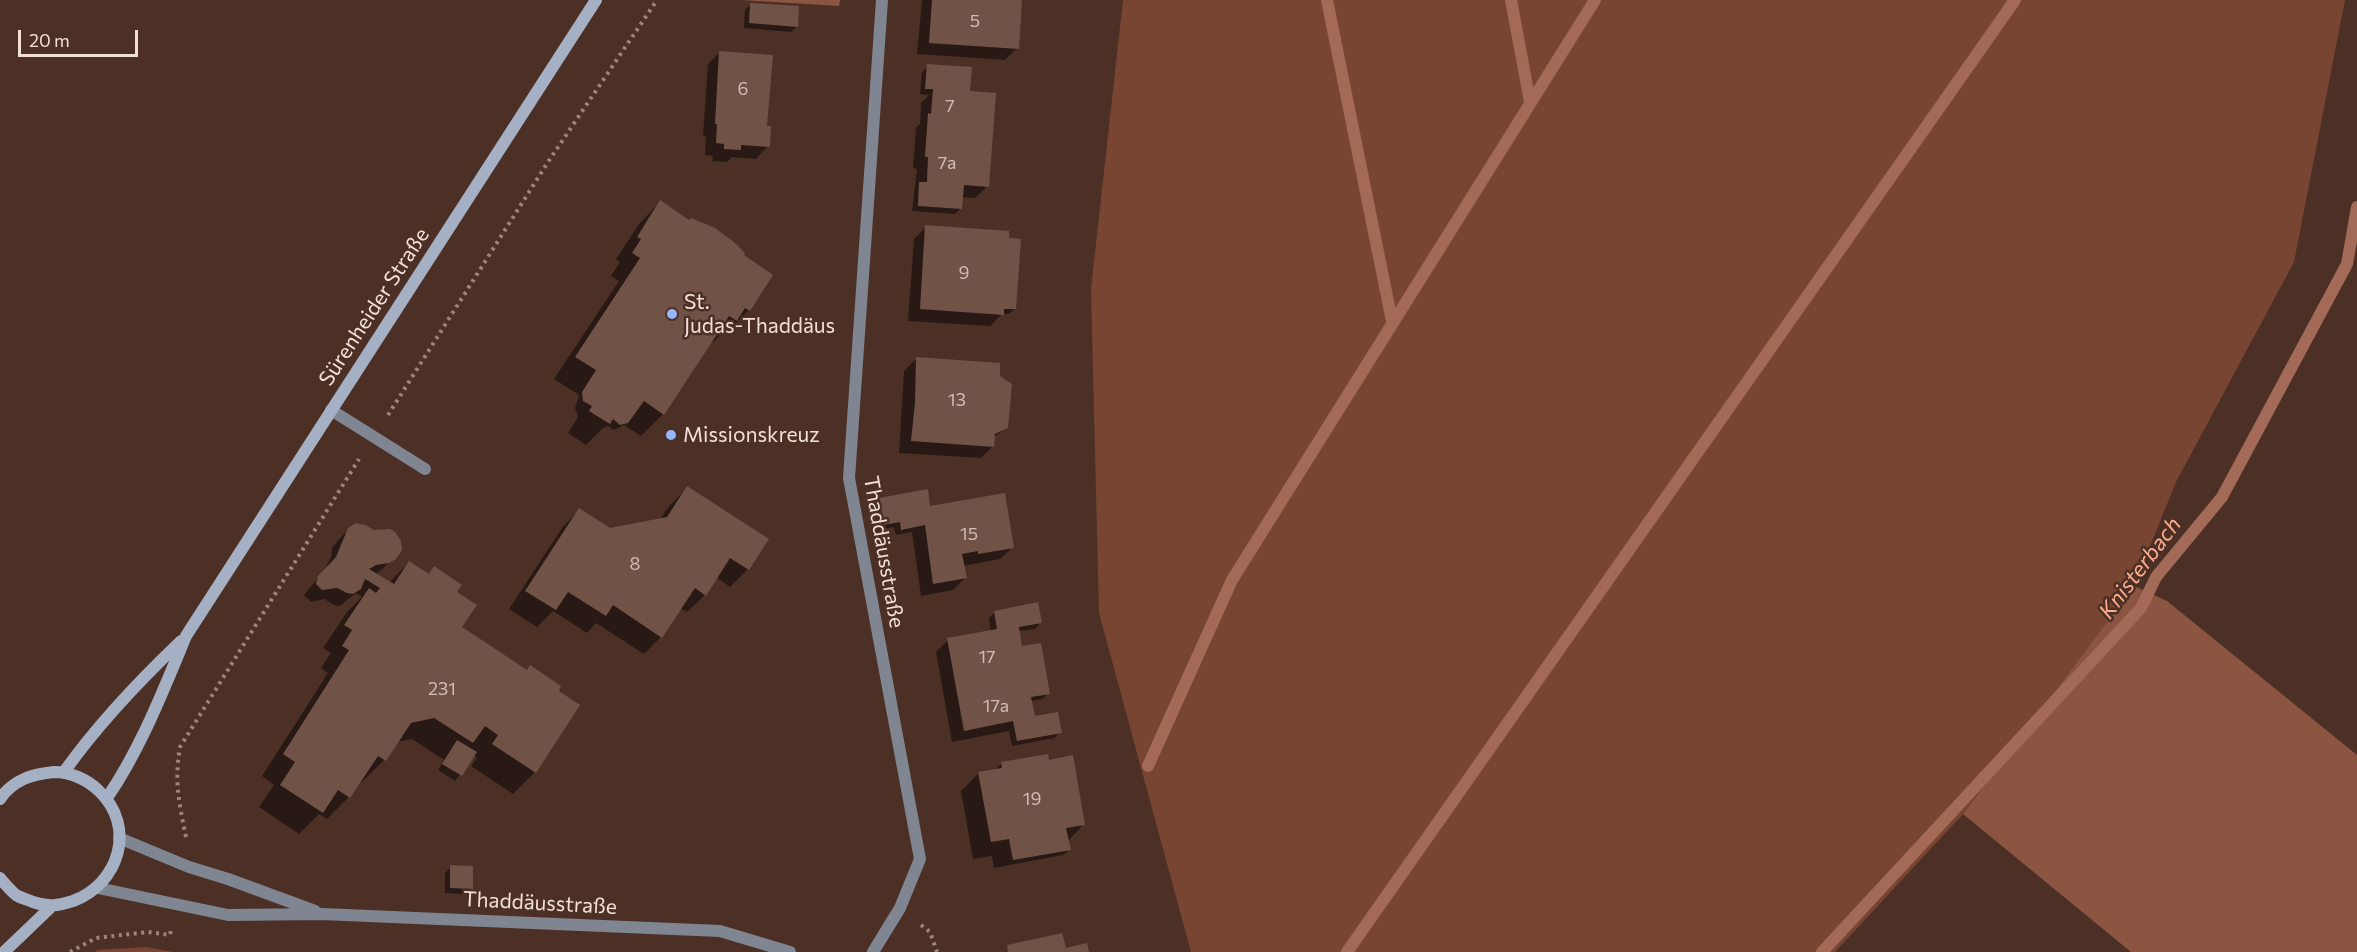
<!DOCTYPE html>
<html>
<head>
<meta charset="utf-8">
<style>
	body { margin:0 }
	#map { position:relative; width:2357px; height:952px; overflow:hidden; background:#4c3026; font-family:Commissioner,sans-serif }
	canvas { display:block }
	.scale { position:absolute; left:18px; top:30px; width:120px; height:27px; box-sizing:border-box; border:3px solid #f2dfd8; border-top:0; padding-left:8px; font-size:18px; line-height:21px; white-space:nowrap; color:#f2dfd8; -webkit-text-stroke:4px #4c3026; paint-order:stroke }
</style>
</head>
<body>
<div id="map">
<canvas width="2357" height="952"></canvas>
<div class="scale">20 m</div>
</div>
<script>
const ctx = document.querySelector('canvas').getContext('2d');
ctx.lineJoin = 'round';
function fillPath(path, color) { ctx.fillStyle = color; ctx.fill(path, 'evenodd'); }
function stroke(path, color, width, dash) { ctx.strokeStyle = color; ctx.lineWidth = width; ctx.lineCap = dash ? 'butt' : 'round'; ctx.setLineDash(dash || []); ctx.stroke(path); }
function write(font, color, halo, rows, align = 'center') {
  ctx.font = font + ' Commissioner,sans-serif'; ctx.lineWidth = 5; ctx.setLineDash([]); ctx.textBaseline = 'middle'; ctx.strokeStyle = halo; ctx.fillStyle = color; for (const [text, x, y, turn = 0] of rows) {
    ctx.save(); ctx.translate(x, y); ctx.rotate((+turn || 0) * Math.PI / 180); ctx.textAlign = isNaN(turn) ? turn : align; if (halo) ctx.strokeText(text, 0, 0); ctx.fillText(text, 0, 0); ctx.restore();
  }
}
fillPath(new Path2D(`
	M1123,0h1222l-51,262 -118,220 -42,104 -171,228 -128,138h-644l-92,-339 -8,-324z
	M146,947l27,5h-78l3,-2z`), '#794533');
fillPath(new Path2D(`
	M741,0h99l-1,6z
	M2134,586l33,15 190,154v197h-226l-168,-138z`), '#8b5542');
fillPath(new Path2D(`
	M922,0h98l-3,48 -12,12 -88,-6z
	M751,4l46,22 -6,6 -47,-4 1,-18z
	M720,52l46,75 2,19 -12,13 -24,-2 -5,5 -15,-1 1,-5 -8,-1 1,-19h-3l5,-72z
	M928,66l41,25 19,95 -13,12 -14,-1v11l-6,6 -43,-3 5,-42 -4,-1 3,-41 4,-3 1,-21 8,-8 -9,-1 2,-22z
	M660,202l89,108 -22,22 -2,-1 -12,11 -2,-1 -48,73 -22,22 -17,-11 -10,5 -6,-4 -5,2 -17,17 -18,-12 10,-16 -3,-9 4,-13 -25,-16 65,-98 -8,-5 9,-14 -4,-3 23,-35z
	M926,227l89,81 -6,6h-7l-12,12 -82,-5 6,-82z
	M917,358l90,70 -13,9 -1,9 -12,12 -82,-5 5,-82z
	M687,488l61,81 -18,18 -14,-10 -11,18 -18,17 -7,-4 -19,29 -17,17 -48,-31 -9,10 -34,-22 -16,16 -28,-18 53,-81 17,-18 31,20 50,-11 10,-14z
	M879,499l47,10 87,38 -13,12 -37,7 3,11 -13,13 -32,6 -9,-64 -16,3 -2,-8 -16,3 -5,-25z
	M351,527l45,30 -21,18 15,7 19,-20 19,13 6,-7 21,24 5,36 66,43 4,-4 5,105 -22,22 -42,-28 6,-8 -3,-3 -19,26 -17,-11 6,-10 -32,-21 -16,3 -12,18 -22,22 -2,-2 -11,17 -22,22 -8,-5 -20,20 -40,-27 15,-22 -12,-9 66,-103 -7,-5 10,-15 -8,-5 24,-36 15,-15 -6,-4 -16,13 -6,-1 -10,-6 -13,3 -7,-7 20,-24 7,-14 1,-9 7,-9z
	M995,612l45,11 -5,6 -17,2 3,17 27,45 -5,6 -12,2 3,18 26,13 -6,6 -42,8 -3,-15 -57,11 -16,-90 12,-12 43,-8 -2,-14z
	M1048,762l35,63 -16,17 2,8 -6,5 -69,13 -2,-12 -19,3 -12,-68 18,-18 15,-2 8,-8z
	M451,867l20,21 -6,6 -20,-1v-20z`), '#0007');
stroke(new Path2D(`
	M1327,0l65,321
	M1511,0l19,102
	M1148,766l84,-186 363,-580
	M1347,952l668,-952
	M1822,952l319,-344 15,-31 66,-80 125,-233 10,-57`), '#a26a57', 12);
fillPath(new Path2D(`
	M932,0h90l-3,49 -90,-6z
	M750,3l49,3 -1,21 -49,-4z
	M719,51l54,4 -6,71h4l-1,21 -29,-2v5l-17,-1v-5l-8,-1 1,-19h-2z
	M927,64l45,3 -2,24 26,2 -7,94 -25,-2 -2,24 -44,-3 1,-24h8l1,-25h-3l3,-44 3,1 2,-25h-8z
	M660,200l29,20 2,-2 24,10 19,14 11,11 -1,2 29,20 -23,36 -5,-3 -8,13 -8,-5 -65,99 -20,-14 -16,22 -8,2 -7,-6 -3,5 -21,-13 3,-5 -9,-5 -1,-9 14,-22 -21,-13 65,-99 -8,-5 9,-14 -4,-2z
	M925,225l84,6v7l12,1 -5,70h-12v6l-84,-6z
	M916,357l84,6v13l12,8 -4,44 -13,6 -1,13 -83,-6 4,-38z
	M687,486l82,53 -20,31 -19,-12 -24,38 -11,-8 -33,50 -49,-33 -7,11 -38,-24 -12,18 -31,-19 54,-83 31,20 57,-11z
	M928,489l2,17 75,-13 9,55 -36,6v-3l-16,3 5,24 -34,6 -8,-59 -24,5 -1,-8 -16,3 -5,-27z
	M356,523l9,2 9,5 16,-1 5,3 6,9 1,9 -6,9 -7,4 -13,2 -7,4 25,15 15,-23 20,13 5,-8 28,19 -5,7 20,13 -15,22 65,43 3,-5 31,21 -2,5 21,14 -44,68 -44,-29 6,-9 -13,-9 -12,17 -39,-25 -23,5 -25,38 -8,-5 -28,42 -12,-8 -15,23 -43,-28 15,-23 -12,-8 66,-104 -7,-4 10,-16 -8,-5 25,-37 7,5 4,-5 -15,-9 -4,10 -8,5 -6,-1 -10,-5 -15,2 -6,-6 2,-8 18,-19 12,-29z
	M1038,602l4,21 -23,4 3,19 19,-3 9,51 -19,3 4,19 23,-4 4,21 -45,8 -4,-20 -49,10 -17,-93 50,-9 -3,-18z
	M457,740l20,12 -15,24 -20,-12z
	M1048,754l1,6 24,-5 12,70 -19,3 5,22 -58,10 -4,-21 -18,3 -13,-70 24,-4 -1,-6z
	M450,865l23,1v23l-23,-1z
	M1062,933l4,15 21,-5 2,9h-81l-1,-7z`), '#715247');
stroke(new Path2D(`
	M388,415l160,-253 109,-162
	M186,837c-7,-34 -12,-56 -6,-90l179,-288
	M921,925l9,7 7,20
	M70,952l26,-14 52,-6 22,3 1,-5`), '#9d857d', 4, [3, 4.5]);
stroke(new Path2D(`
	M331,410l94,59`), '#7f8591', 12);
stroke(new Path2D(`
	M119,838l70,29 39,12 87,32
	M98,888l130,27 94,-1 398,17 70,21
	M873,952l27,-44 20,-49 -71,-381 33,-478`), '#7f8591', 12);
stroke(new Path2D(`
	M64,772c34,-48 74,-90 117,-131
	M107,798c34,-50 56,-107 79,-162l410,-636
	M0,799c13,-19 32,-25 54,-27 17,0 34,8 45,19 38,36 20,93 -26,110 -15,5 -26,6 -40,1 -5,-2 -12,-4 -17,-7 -6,-5 -11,-11 -16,-17
	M4,952l47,-45`), '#a6b0c4', 12);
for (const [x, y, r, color] of [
	[672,314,6,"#96b6fd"],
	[671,435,6,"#96b6fd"]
]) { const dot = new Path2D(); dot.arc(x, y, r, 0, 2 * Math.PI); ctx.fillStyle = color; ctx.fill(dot); stroke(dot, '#4c3026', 2); }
write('18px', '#d2bcb4', null, [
	["5",975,21],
	["6",743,89],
	["7",950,106],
	["7a",947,163],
	["9",964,273],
	["13",957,400],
	["15",969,534],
	["8",635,564],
	["17",987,657],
	["231",442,689],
	["17a",996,706],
	["19",1032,799]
]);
write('21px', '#f2dfd8', '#4c3026', [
	["St.",684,302],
	["Judas-Thaddäus",684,326],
	["Missionskreuz",683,435]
], 'left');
write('21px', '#f2dfd8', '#4c3026', [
	["Sürenheider Straße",374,307,-57],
	["Thaddäusstraße",884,552,80],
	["Thaddäusstraße",540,903,3]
]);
write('italic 22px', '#ffab8d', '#4c3026', [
	["Knisterbach",2140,568,-53]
]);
</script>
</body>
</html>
